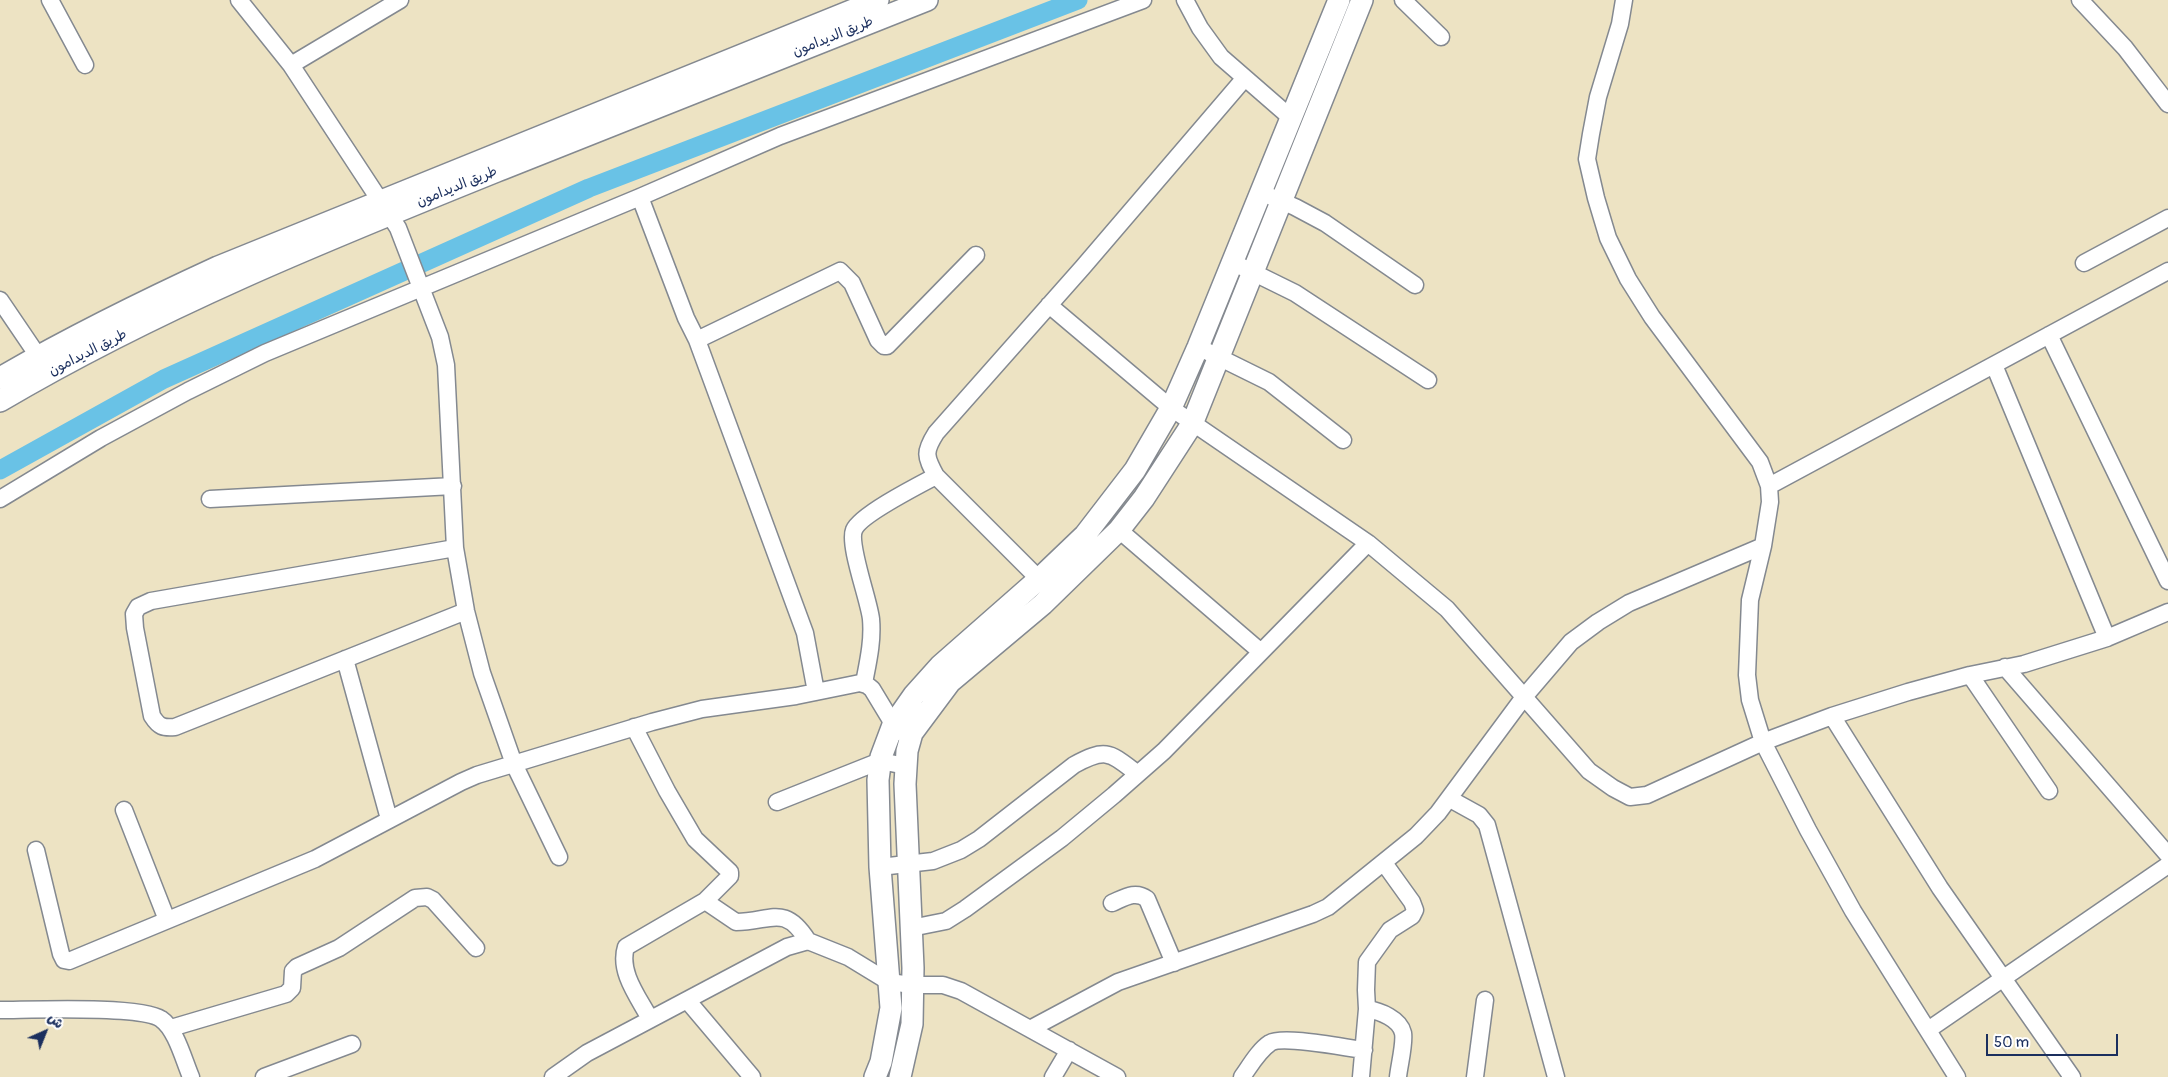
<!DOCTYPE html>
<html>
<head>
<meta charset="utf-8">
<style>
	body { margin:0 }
	#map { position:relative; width:2168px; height:1077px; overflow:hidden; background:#ede3c3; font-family:Pangolin,"Playpen Sans Arabic",sans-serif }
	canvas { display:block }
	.north { position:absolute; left:20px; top:1007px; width:50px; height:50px; -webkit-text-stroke:4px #fff; paint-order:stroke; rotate:44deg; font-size:14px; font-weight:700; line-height:20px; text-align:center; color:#1b2f5e }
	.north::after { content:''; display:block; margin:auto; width:18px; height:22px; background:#1b2f5e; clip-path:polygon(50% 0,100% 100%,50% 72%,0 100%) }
	.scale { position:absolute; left:1986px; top:1034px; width:132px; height:22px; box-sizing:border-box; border:2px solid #1b2f5e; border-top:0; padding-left:6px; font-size:15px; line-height:18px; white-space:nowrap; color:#1b2f5e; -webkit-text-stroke:4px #fff; paint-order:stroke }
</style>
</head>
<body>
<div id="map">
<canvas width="2168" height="1077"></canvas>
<div class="north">ش</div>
<div class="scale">50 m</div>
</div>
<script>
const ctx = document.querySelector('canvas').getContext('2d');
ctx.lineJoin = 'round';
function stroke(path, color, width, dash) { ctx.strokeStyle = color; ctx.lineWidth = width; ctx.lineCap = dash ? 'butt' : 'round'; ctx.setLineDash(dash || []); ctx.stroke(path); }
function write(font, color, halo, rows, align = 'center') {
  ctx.font = font + ' Pangolin,"Playpen Sans Arabic",sans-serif'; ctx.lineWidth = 4; ctx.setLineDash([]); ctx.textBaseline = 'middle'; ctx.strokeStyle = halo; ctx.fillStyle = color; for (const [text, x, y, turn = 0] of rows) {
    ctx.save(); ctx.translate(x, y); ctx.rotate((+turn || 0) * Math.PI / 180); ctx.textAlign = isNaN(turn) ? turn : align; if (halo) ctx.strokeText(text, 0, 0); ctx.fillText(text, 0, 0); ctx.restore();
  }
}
stroke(new Path2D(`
	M0,470l164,-91 425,-191 489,-188`), '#69c2e6', 19);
const minor = new Path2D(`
	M50,0l35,65
	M239,0l52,65 107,163 42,109 6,28 9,183 11,63 16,62 32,91 45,93
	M1185,0l15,28 21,29 69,60
	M1403,0l38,37
	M1624,0l-4,24 -22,73 -7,37 -4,25 9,39 12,40 20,41 24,38 108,145 9,24 1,16 -7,44 -13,54 -3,75 3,25 13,42 45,88 45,81 104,166
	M2080,0l45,48 43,56
	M291,65l109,-65
	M1260,192l35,15 30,16 90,62
	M640,197l46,121 11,22 143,-69 12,12 26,57 6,6h3l89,-91
	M1232,262l63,31 133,87
	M2084,263l84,-45
	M0,300l38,56
	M1049,305l122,103 197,135 79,66 142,162 24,17 17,9 17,-2 116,-53 69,-26 76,-24 62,-17 54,-11 83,-26 61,-26
	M2049,335l119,246
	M697,340l108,293 11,59
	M1198,347l71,35 74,58
	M1994,365l113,273
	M1769,486l399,-215
	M0,499l101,-61 87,-47 77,-38 375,-156 140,-61 363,-136
	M210,499l243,-13
	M1119,530l142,122
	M455,548l-304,53 -13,6 -4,7 1,14 17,88c7,11 11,12 23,11l291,-116
	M1039,579l-103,-103c-11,-20 -12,-24 0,-43l147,-166 161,-188
	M345,659l44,160
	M2005,667l163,188
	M1970,675l79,116
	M864,683c4,-21 9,-42 7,-64 -2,-19 -23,-74 -17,-89 6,-15 65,-45 82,-54
	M1832,716l108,172 132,189
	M634,727l33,64 28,48 35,33v4l-25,25
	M1450,799l29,16 8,10 69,252
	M777,802l103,-41 26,5
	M124,810l43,110
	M36,850l25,104 3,6 5,1 246,-102 146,-77 16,-7 175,-53 50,-13 94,-13 64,-13 7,2 5,4 26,43
	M880,867l53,-6 28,-11 18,-11 95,-74c33,-18 36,-12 64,9
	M1112,903c12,-5 23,-13 35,-4l27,64
	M911,928l35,-7 19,-12 97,-71 52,-43 50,-44 204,-208
	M687,1000l65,77
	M1367,1009c13,2 33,10 36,24 2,10 -4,33 -5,44
	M0,1010c29,0 141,-5 161,9 15,10 23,42 30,58
	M650,1019c-11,-21 -32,-47 -24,-72l79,-46 31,21c35,0 48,-19 72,19
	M171,1028l115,-34 6,-6 1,-17 4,-4 42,-19 76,-50 12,-1 6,3 43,48
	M1030,1029l88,-47 195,-68 15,-7 88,-71 22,-23 86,-116 47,-55 27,-20 31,-19 134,-57
	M1928,1030l240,-165
	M264,1077l88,-33
	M553,1077l34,-24 200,-106 21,-6 40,16 41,25 23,3h31l18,6 156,86
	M1053,1077l16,-27
	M1242,1077c8,-11 16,-26 28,-34 13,-8 76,5 94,7
	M1361,1077l6,-68 -1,-19 1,-28 23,-32 22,-14 3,-6 -3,-8 -28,-39
	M1475,1077l10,-77`);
const tertiary = new Path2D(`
	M0,378c71,-41 144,-77 218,-111l660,-267
	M0,401c159,-94 331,-163 502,-232 142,-56 283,-113 425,-169
	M875,1077l6,-15 10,-54 -11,-141 -2,-87 3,-23 12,-32 21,-30 26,-29 99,-87 46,-44 50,-65 36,-62 27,-61 141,-347
	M900,1077l12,-53 1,-56 -8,-184 2,-33 5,-18 38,-51 93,-78 76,-74 25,-32 48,-74 170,-424`);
stroke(minor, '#848990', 19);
stroke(tertiary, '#848990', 24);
stroke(minor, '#fff', 16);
stroke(tertiary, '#fff', 21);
write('14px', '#1b2f5e', '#fff', [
	["طريق الديدامون",833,37,-22],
	["طريق الديدامون",457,187,-22],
	["طريق الديدامون",88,353,-27]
]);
</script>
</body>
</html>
